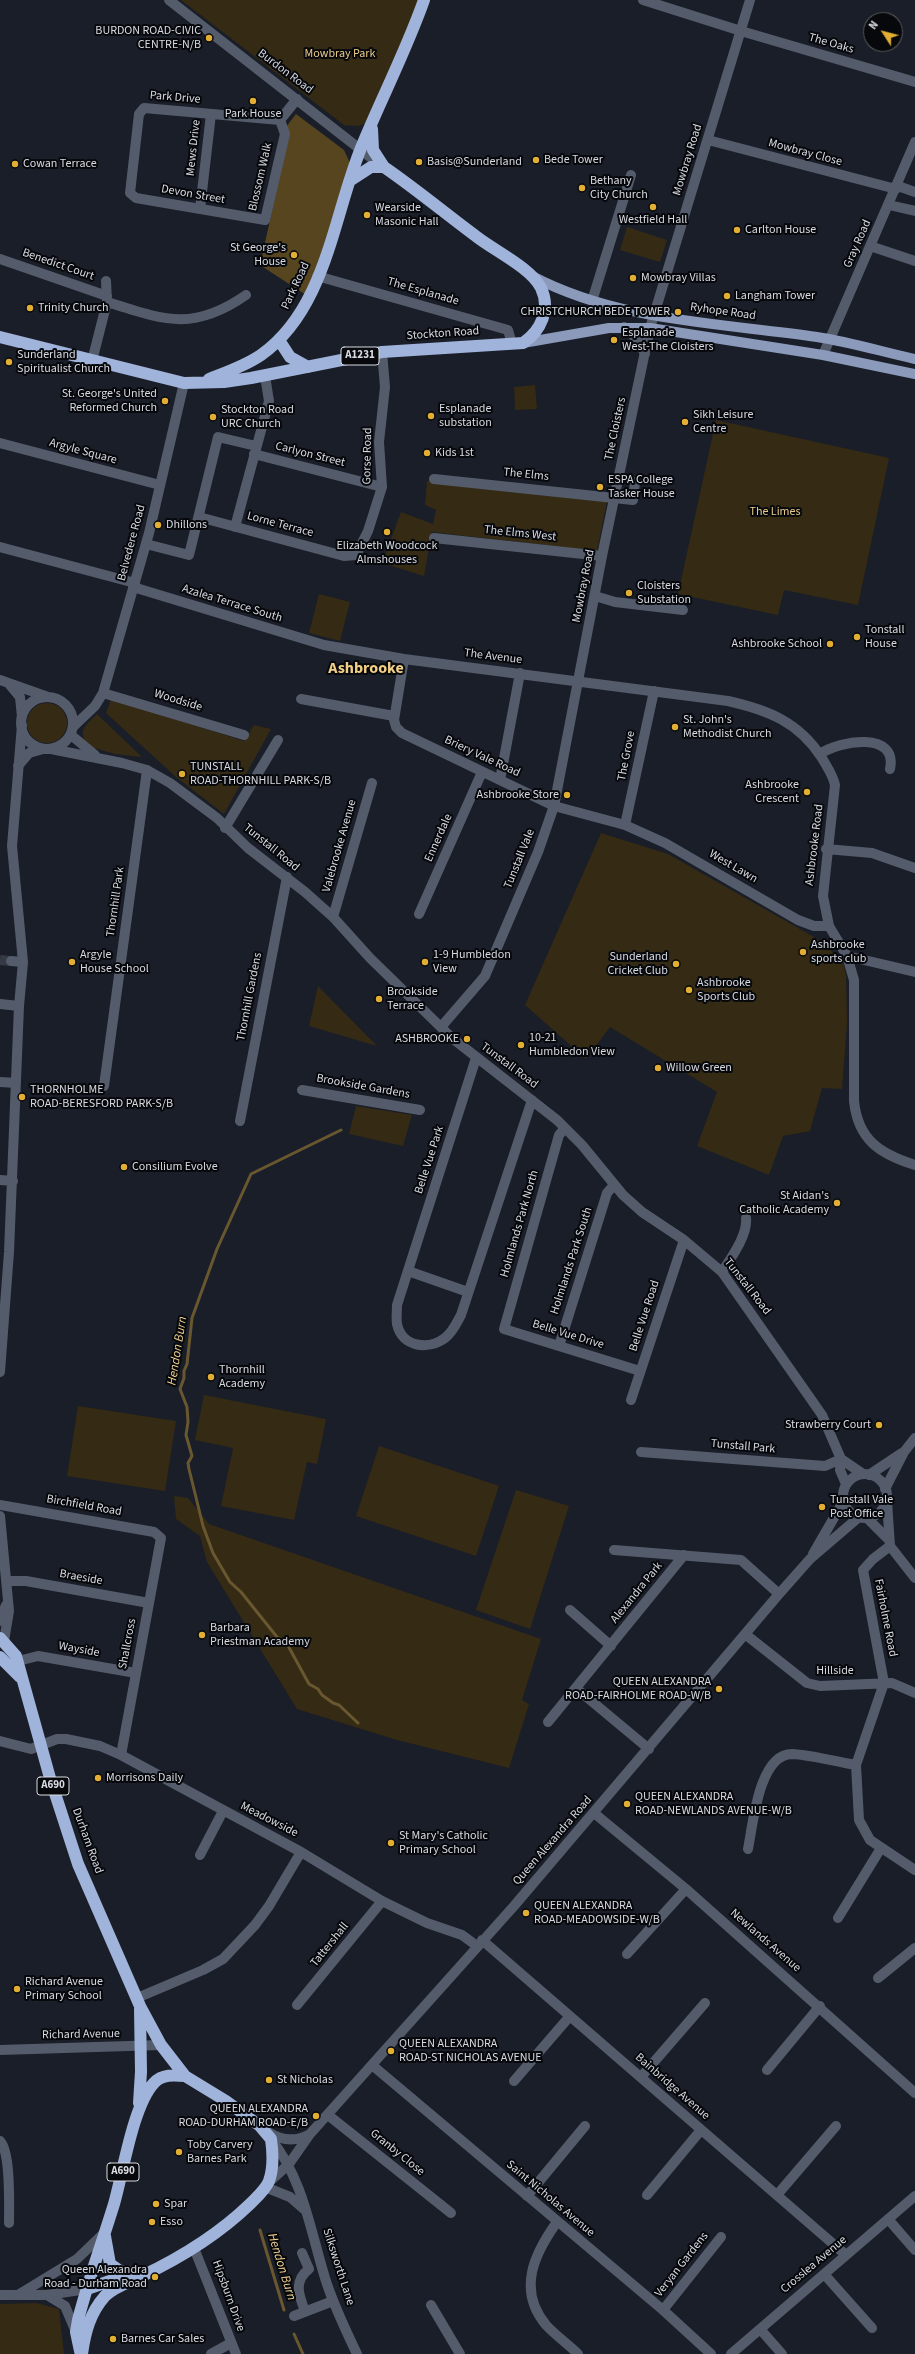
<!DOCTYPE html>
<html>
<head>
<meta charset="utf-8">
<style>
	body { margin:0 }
	#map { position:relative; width:915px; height:2354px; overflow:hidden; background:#1a1e28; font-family:"Source Sans 3",sans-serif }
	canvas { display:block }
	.north { position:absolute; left:863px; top:12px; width:40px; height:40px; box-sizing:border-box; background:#06080c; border:1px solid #5a5c61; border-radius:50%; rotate:306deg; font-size:11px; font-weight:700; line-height:16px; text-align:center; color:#d7dae1 }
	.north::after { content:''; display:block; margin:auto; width:14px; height:18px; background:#e2af34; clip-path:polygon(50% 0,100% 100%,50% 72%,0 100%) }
</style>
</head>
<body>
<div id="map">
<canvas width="915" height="2354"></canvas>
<div class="north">N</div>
</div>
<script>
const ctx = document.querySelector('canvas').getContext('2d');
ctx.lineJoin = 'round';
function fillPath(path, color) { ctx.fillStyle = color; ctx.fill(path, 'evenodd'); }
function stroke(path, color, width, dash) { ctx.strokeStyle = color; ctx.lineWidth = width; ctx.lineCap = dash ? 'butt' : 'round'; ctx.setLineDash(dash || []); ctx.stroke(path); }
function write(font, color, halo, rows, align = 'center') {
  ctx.font = font + ' "Source Sans 3",sans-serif'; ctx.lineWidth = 4; ctx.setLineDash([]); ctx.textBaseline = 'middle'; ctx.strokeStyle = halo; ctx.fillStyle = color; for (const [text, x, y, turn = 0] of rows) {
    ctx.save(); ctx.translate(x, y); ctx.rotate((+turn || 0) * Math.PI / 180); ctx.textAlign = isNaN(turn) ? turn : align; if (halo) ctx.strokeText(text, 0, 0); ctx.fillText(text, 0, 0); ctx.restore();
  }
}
fillPath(new Path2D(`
	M181,0h239l-51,122 -10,4 -15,-1z
	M627,227l40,13 -7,22 -40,-12z
	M535,385l2,24 -22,1 -1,-23z
	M716,420l173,38 -31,147 -74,-15 -6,25 -100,-21z
	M427,481l180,20 -10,50 -165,-19 -8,44 -42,-13 19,-51 32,12 3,-14 -11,-5z
	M319,594l31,8 -10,39 -31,-8z
	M111,699l133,42 10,-16 17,4 -47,85 -48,-37 -70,-64z
	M27 723a20 20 0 1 1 40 0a20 20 0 1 1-40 0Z
	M97,714l45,43 -27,-3 -28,-8c-9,-17 -2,-20 10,-32z
	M601,833l67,21 153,87 22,21 3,13 1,48 -5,66 -20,-1 -12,43 -27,5 -14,39 -72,-29 20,-54 -107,-65 -24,32 -61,-54z
	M318,986l59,60 -68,-20z
	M356,1106l56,9 -9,31 -54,-12z
	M204,1395l122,24 -9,45 -10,-2 -13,58 -73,-14 12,-58 -38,-8z
	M78,1406l98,15 -11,70 -98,-15z
	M379,1446l120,40 -23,70 -120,-40z
	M516,1490l53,16 -39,123 -54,-19z
	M174,1496l14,2 21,26 332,115 -19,61 7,4 -20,64 -112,-28 -100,-31 -90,-147 -7,-26 -24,-17z
	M37,2303l22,6 5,45h-64v-50z`), '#352a13');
fillPath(new Path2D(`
	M296,114l48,36 6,13 -18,63 -26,69 -43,-28 4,-3 -5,-8 27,-121 -3,-8z`), '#57451f');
stroke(new Path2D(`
	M341,1130l-90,44 -34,75 -25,69 -5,46 -3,7v7l-4,11 7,18 1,15 -2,13 6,21 -4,7 1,6 14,57 10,27 17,29 11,10 36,45 9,5 23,42 9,5 4,6 11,8 6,2 19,18
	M260,2230l24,80
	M294,2334l9,20`), '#695730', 3);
stroke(new Path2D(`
	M0,960l11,1`), '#363a44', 10, [10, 5]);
stroke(new Path2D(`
	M169,0l210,164
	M643,0l98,31 174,51
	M280,120l-136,-12 -5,6 -9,79 6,5 129,22 20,-86 -5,-14 17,-21
	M708,140l188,49
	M898,186l17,6
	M889,205l26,6
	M200,209l11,-95
	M870,246l45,15
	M0,259l107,37
	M317,276l191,54 4,14
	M592,301l39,-126
	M107,302c57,18 86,30 139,-7
	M624,327l13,12 8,15
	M823,355l92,-213
	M92,361l15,-59 -1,-21
	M0,443l160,42
	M254,454l128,33
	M434,479l199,21 2,-18
	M199,517l145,39 12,-1 12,-24 14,-44 -3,-45 6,-55 -3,-35
	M235,527l34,-126 -4,-25
	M434,538l168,18
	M146,544l43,11 29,-118 38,9
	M0,547l135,36
	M133,587l191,58 80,14 324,42c40,9 71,21 94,57 5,9 11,17 13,27l-12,111 6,30 18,30 7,24v121c4,39 26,53 61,64
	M595,596l20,6 68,8
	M404,659l-10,61 2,7 6,6 152,73 71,19 40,18 133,77 16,6h15
	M0,680l48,17
	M10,685l10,12 2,20
	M103,693l141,42
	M21 723a26 26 0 1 1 52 0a26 26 0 1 1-52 0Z
	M301,699l93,17
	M73,727l22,-21 8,-13 46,-160 35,-150
	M71,735l24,20
	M51,749l71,14 25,7 23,13 47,35 31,30 57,44 28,25 37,41 82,80 105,82 25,25 41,50 19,17 42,28 38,32 100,143 19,44 -1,11 6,14
	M820,754c20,-14 78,-23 70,15
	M18,766l11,-13 14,-4
	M500,780l20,-107
	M625,825l29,-134
	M225,828l53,-88
	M826,849l46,4 43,15
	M419,914l63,-142
	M333,917l39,-134
	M847,956l68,16
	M11,961l12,1
	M0,1004l19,2
	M441,1027l44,-51 53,-124 16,-46 48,-250 48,-228 100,-328
	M476,1058l-79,247c0,7 -1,13 0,19 5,24 32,26 48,14 8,-6 11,-14 16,-23l71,-215
	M0,1082l16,1
	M104,1086l43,-316
	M302,1090l118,20
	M240,1121l47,-244
	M565,1128l-6,7 -55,194 136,42
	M0,1180l13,1
	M408,1271l60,21
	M722,1272c9,-14 26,-37 24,-54
	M559,1346l48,-153 7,-8
	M0,1372l9,-120 10,-246 4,-44 -11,-116 10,-121
	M631,1400l53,-160
	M641,1452l184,14 16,-7
	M841,1459l22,15
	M843 1496a22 22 0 1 1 44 0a22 22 0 1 1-44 0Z
	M869,1475l33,-22
	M885,1489l19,-37 11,-14
	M887,1501l3,45 25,32
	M0,1505l154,27 7,6 -40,217
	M0,1516l9,95 -5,30
	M867,1518l21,21
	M890,1546l-17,13 -10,11 21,113 -28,82 3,55 11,20 45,30
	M614,1550l127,10 38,34
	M813,1554l30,-52
	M8,1581h18l123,22
	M570,1610l41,36
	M0,1621l6,-16
	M745,1634l62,49 13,3 72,-3 23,10
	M18,1661l20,-5 98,17
	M577,1689l72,60
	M548,1722l136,-167
	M0,1741l31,8 26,-10h9l34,7 21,9 180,97 81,49 45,22 35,12 15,11
	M594,1813l92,76 229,204
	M748,1849c5,-25 11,-95 44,-95 21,1 44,8 64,11
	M200,1855l23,-44
	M838,1918l43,-70
	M482,1940l364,315
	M627,1954l59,-65
	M878,1978l37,-30
	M137,1998l66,-28 20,-11 32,-34 14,-19 32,-54
	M297,2005l85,-104
	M0,2050l161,-5
	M372,2065l291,245 48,44
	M767,2070l53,-64
	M641,2077l64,-74
	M514,2081l56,-65
	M328,2115l123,98
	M268,2132c14,9 28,10 42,2
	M271,2139c32,40 39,90 54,139 8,26 20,51 32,76
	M0,2141c11,11 9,65 9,82
	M269,2182l20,-18 21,-30 204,-228 265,-312 31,-35 49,-42
	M265,2187l25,10 15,13
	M647,2195l54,-65
	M777,2195l59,-69
	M527,2196l58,-70
	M888,2219l27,31
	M557,2222c-23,32 -40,68 -11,103 9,10 22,19 32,29
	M194,2248l42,106
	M302,2253l7,16c-16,12 -10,27 -4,42
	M824,2274l48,54
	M0,2295h47l40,-6
	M18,2295l59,-36 26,-25
	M47,2295l18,11 11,26
	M431,2305l29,49
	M663,2310l58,-73
	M294,2316l39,-15
	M760,2329l22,25
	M211,2354l20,-11
	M731,2354l184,-158`), '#545c6c', 10);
stroke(new Path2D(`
	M532,276c87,46 190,47 285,61 33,5 66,15 98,22
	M523,343l86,-15h41l173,27 92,19`), '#8b9abb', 10);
stroke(new Path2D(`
	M372,129l1,21 11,17
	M0,337l184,46 40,-1 27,-4 131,-26 141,-9c18,-12 28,-34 18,-55 -10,-20 -46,-37 -64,-51 -31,-23 -61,-48 -93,-70h-13l-20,13
	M279,340l11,17 18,10
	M209,379c18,-7 36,-13 52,-24 65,-46 72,-138 100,-207 20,-49 45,-97 63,-148
	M0,1638l16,18 34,122 28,86 62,142 21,39 24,31 41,25 34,25 11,13c2,14 3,28 -2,42 -3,8 -12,16 -19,23 -31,30 -68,53 -108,72 -12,6 -27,10 -37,20 -15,17 -20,36 -23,58
	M0,1657l20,20
	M139,2103l2,-31 -1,-63
	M105,2236l5,28 10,7 11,1
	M87,2289l43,-15
	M80,2351l-4,-19 2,-12c10,-39 24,-77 36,-116 9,-31 19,-99 40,-121 8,-9 20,-8 31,-7`), '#a0b3da', 12);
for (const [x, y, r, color] of [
	[209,38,4,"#e2af34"],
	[253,101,4,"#e2af34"],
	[536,160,4,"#e2af34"],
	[419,162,4,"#e2af34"],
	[15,164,4,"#e2af34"],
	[582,188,4,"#e2af34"],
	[653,207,4,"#e2af34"],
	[367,215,4,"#e2af34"],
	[737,230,4,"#e2af34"],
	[294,255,4,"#e2af34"],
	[633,278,4,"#e2af34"],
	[727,296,4,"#e2af34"],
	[30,308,4,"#e2af34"],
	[678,312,4,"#e2af34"],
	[614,340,4,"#e2af34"],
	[9,362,4,"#e2af34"],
	[165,401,4,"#e2af34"],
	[431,416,4,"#e2af34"],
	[213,417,4,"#e2af34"],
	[685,422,4,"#e2af34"],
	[427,453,4,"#e2af34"],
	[600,487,4,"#e2af34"],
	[158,525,4,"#e2af34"],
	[387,532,4,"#e2af34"],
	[629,593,4,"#e2af34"],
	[857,637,4,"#e2af34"],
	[830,644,4,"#e2af34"],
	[675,727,4,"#e2af34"],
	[182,774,4,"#e2af34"],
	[807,792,4,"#e2af34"],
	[567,795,4,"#e2af34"],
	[803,952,4,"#e2af34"],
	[72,962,4,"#e2af34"],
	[425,962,4,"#e2af34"],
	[676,964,4,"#e2af34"],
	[689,990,4,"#e2af34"],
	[379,999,4,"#e2af34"],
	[467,1039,4,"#e2af34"],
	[521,1045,4,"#e2af34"],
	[658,1068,4,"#e2af34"],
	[22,1097,4,"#e2af34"],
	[124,1167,4,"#e2af34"],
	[837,1203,4,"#e2af34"],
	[211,1377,4,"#e2af34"],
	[879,1425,4,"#e2af34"],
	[822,1507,4,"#e2af34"],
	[202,1635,4,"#e2af34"],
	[719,1689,4,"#e2af34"],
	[98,1778,4,"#e2af34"],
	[627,1804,4,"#e2af34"],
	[391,1843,4,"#e2af34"],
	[526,1913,4,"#e2af34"],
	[17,1989,4,"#e2af34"],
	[391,2051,4,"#e2af34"],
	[269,2080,4,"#e2af34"],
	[316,2116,4,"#e2af34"],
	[179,2152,4,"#e2af34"],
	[156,2204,4,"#e2af34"],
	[152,2222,4,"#e2af34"],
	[155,2277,4,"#e2af34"],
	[113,2339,4,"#e2af34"]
]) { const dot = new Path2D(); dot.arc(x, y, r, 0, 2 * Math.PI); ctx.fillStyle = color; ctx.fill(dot); stroke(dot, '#06080c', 1.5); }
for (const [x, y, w] of [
	[360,356,38],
	[53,1786,32],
	[123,2172,32]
]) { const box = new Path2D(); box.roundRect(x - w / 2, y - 9, w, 18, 3); ctx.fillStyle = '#06080c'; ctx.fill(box); stroke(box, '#d7dae1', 1); }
write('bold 11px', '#d7dae1', null, [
	["A1231",360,356],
	["A690",53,1786],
	["A690",123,2172]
]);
write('12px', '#d7dae1', '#06080c', [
	["BURDON ROAD-CIVIC",201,31,"right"],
	["CENTRE-N/B",201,45,"right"],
	["Park House",253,114,"center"],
	["Bede Tower",544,160],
	["Basis@Sunderland",427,162],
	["Cowan Terrace",23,164],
	["Bethany",590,181],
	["City Church",590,195],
	["Wearside",375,208],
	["Masonic Hall",375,222],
	["Westfield Hall",653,220,"center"],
	["Carlton House",745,230],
	["St George's",286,248,"right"],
	["House",286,262,"right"],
	["Mowbray Villas",641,278],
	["Langham Tower",735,296],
	["Trinity Church",38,308],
	["CHRISTCHURCH BEDE TOWER",670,312,"right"],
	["Esplanade",622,333],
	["West-The Cloisters",622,347],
	["Sunderland",17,355],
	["Spiritualist Church",17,369],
	["St. George's United",157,394,"right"],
	["Reformed Church",157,408,"right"],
	["Esplanade",439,409],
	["substation",439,423],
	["Stockton Road",221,410],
	["URC Church",221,424],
	["Sikh Leisure",693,415],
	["Centre",693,429],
	["Kids 1st",435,453],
	["ESPA College",608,480],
	["Tasker House",608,494],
	["Dhillons",166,525],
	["Elizabeth Woodcock",387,546,"center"],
	["Almshouses",387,560,"center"],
	["Cloisters",637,586],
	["Substation",637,600],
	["Tonstall",865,630],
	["House",865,644],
	["Ashbrooke School",822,644,"right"],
	["St. John's",683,720],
	["Methodist Church",683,734],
	["TUNSTALL",190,767],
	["ROAD-THORNHILL PARK-S/B",190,781],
	["Ashbrooke",799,785,"right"],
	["Crescent",799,799,"right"],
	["Ashbrooke Store",559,795,"right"],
	["Ashbrooke",811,945],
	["sports club",811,959],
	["Argyle",80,955],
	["House School",80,969],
	["1-9 Humbledon",433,955],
	["View",433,969],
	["Sunderland",668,957,"right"],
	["Cricket Club",668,971,"right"],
	["Ashbrooke",697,983],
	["Sports Club",697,997],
	["Brookside",387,992],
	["Terrace",387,1006],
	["10-21",529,1038],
	["Humbledon View",529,1052],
	["ASHBROOKE",459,1039,"right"],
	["Willow Green",666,1068],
	["THORNHOLME",30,1090],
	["ROAD-BERESFORD PARK-S/B",30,1104],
	["Consilium Evolve",132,1167],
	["St Aidan's",829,1196,"right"],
	["Catholic Academy",829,1210,"right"],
	["Thornhill",219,1370],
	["Academy",219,1384],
	["Strawberry Court",871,1425,"right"],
	["Tunstall Vale",830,1500],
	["Post Office",830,1514],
	["Barbara",210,1628],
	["Priestman Academy",210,1642],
	["QUEEN ALEXANDRA",711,1682,"right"],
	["ROAD-FAIRHOLME ROAD-W/B",711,1696,"right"],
	["Morrisons Daily",106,1778],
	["QUEEN ALEXANDRA",635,1797],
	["ROAD-NEWLANDS AVENUE-W/B",635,1811],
	["St Mary's Catholic",399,1836],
	["Primary School",399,1850],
	["QUEEN ALEXANDRA",534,1906],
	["ROAD-MEADOWSIDE-W/B",534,1920],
	["Richard Avenue",25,1982],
	["Primary School",25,1996],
	["QUEEN ALEXANDRA",399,2044],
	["ROAD-ST NICHOLAS AVENUE",399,2058],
	["St Nicholas",277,2080],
	["QUEEN ALEXANDRA",308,2109,"right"],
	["ROAD-DURHAM ROAD-E/B",308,2123,"right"],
	["Toby Carvery",187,2145],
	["Barnes Park",187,2159],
	["Spar",164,2204],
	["Esso",160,2222],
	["Queen Alexandra",147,2270,"right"],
	["Road - Durham Road",147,2284,"right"],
	["Barnes Car Sales",121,2339]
], 'left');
write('12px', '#d7dae1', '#06080c', [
	["The Oaks",831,44,16],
	["Burdon Road",285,72,37],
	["Park Drive",175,98,5],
	["Mews Drive",194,148,-84],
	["Mowbray Close",805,153,15],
	["Mowbray Road",688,160,-73],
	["Blossom Walk",261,177,-77],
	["Devon Street",193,195,10],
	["Gray Road",858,244,-66],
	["Benedict Court",58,265,19],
	["Park Road",296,286,-65],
	["The Esplanade",423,292,16],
	["Ryhope Road",723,312,8],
	["Stockton Road",443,334,-4],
	["The Cloisters",616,429,-78],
	["Argyle Square",83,452,15],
	["Carlyon Street",310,455,14],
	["Gorse Road",368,456,-89],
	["The Elms",526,475,6],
	["Lorne Terrace",280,525,15],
	["The Elms West",520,534,6],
	["Belvedere Road",132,543,-75],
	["Mowbray Road",584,586,-79],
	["Azalea Terrace South",232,604,17],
	["The Avenue",493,657,7],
	["Woodside",178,701,17],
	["The Grove",627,756,-79],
	["Briery Vale Road",482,757,25],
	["Ennerdale",439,838,-66],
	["Ashbrooke Road",815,845,-83],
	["Valebrooke Avenue",340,846,-74],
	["Tunstall Road",271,848,39],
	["Tunstall Vale",520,859,-68],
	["West Lawn",733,867,30],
	["Thornhill Park",116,902,-82],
	["Thornhill Gardens",250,997,-79],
	["Tunstall Road",509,1066,37],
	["Brookside Gardens",363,1087,10],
	["Belle Vue Park",430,1160,-72],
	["Holmlands Park North",520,1224,-74],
	["Holmlands Park South",572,1261,-72],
	["Tunstall Road",747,1287,52],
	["Belle Vue Road",645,1316,-72],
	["Belle Vue Drive",568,1335,17],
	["Tunstall Park",743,1447,5],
	["Birchfield Road",84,1506,10],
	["Braeside",81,1578,10],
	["Alexandra Park",637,1593,-51],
	["Fairholme Road",885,1618,79],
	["Shallcross",128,1644,-79],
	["Wayside",79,1650,10],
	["Hillside",835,1671],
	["Meadowside",269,1820,27],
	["Durham Road",87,1841,70],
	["Queen Alexandra Road",553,1841,-49],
	["Newlands Avenue",765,1941,41],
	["Tattershall",330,1945,-51],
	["Richard Avenue",81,2035,-1],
	["Bainbridge Avenue",672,2087,41],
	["Granby Close",397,2153,39],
	["Saint Nicholas Avenue",550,2199,40],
	["Veryan Gardens",682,2265,-52],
	["Crosslea Avenue",814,2265,-40],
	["Silksworth Lane",338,2267,72],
	["Hipsburn Drive",228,2296,70]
]);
write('12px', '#eaca89', '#06080c', [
	["Mowbray Park",340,54],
	["The Limes",775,512]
]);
write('italic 13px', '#f3d392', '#06080c', [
	["Hendon Burn",178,1351,-81],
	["Hendon Burn",281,2267,73]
]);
write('bold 16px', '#f1ce85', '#06080c', [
	["Ashbrooke",366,669]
]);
</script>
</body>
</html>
